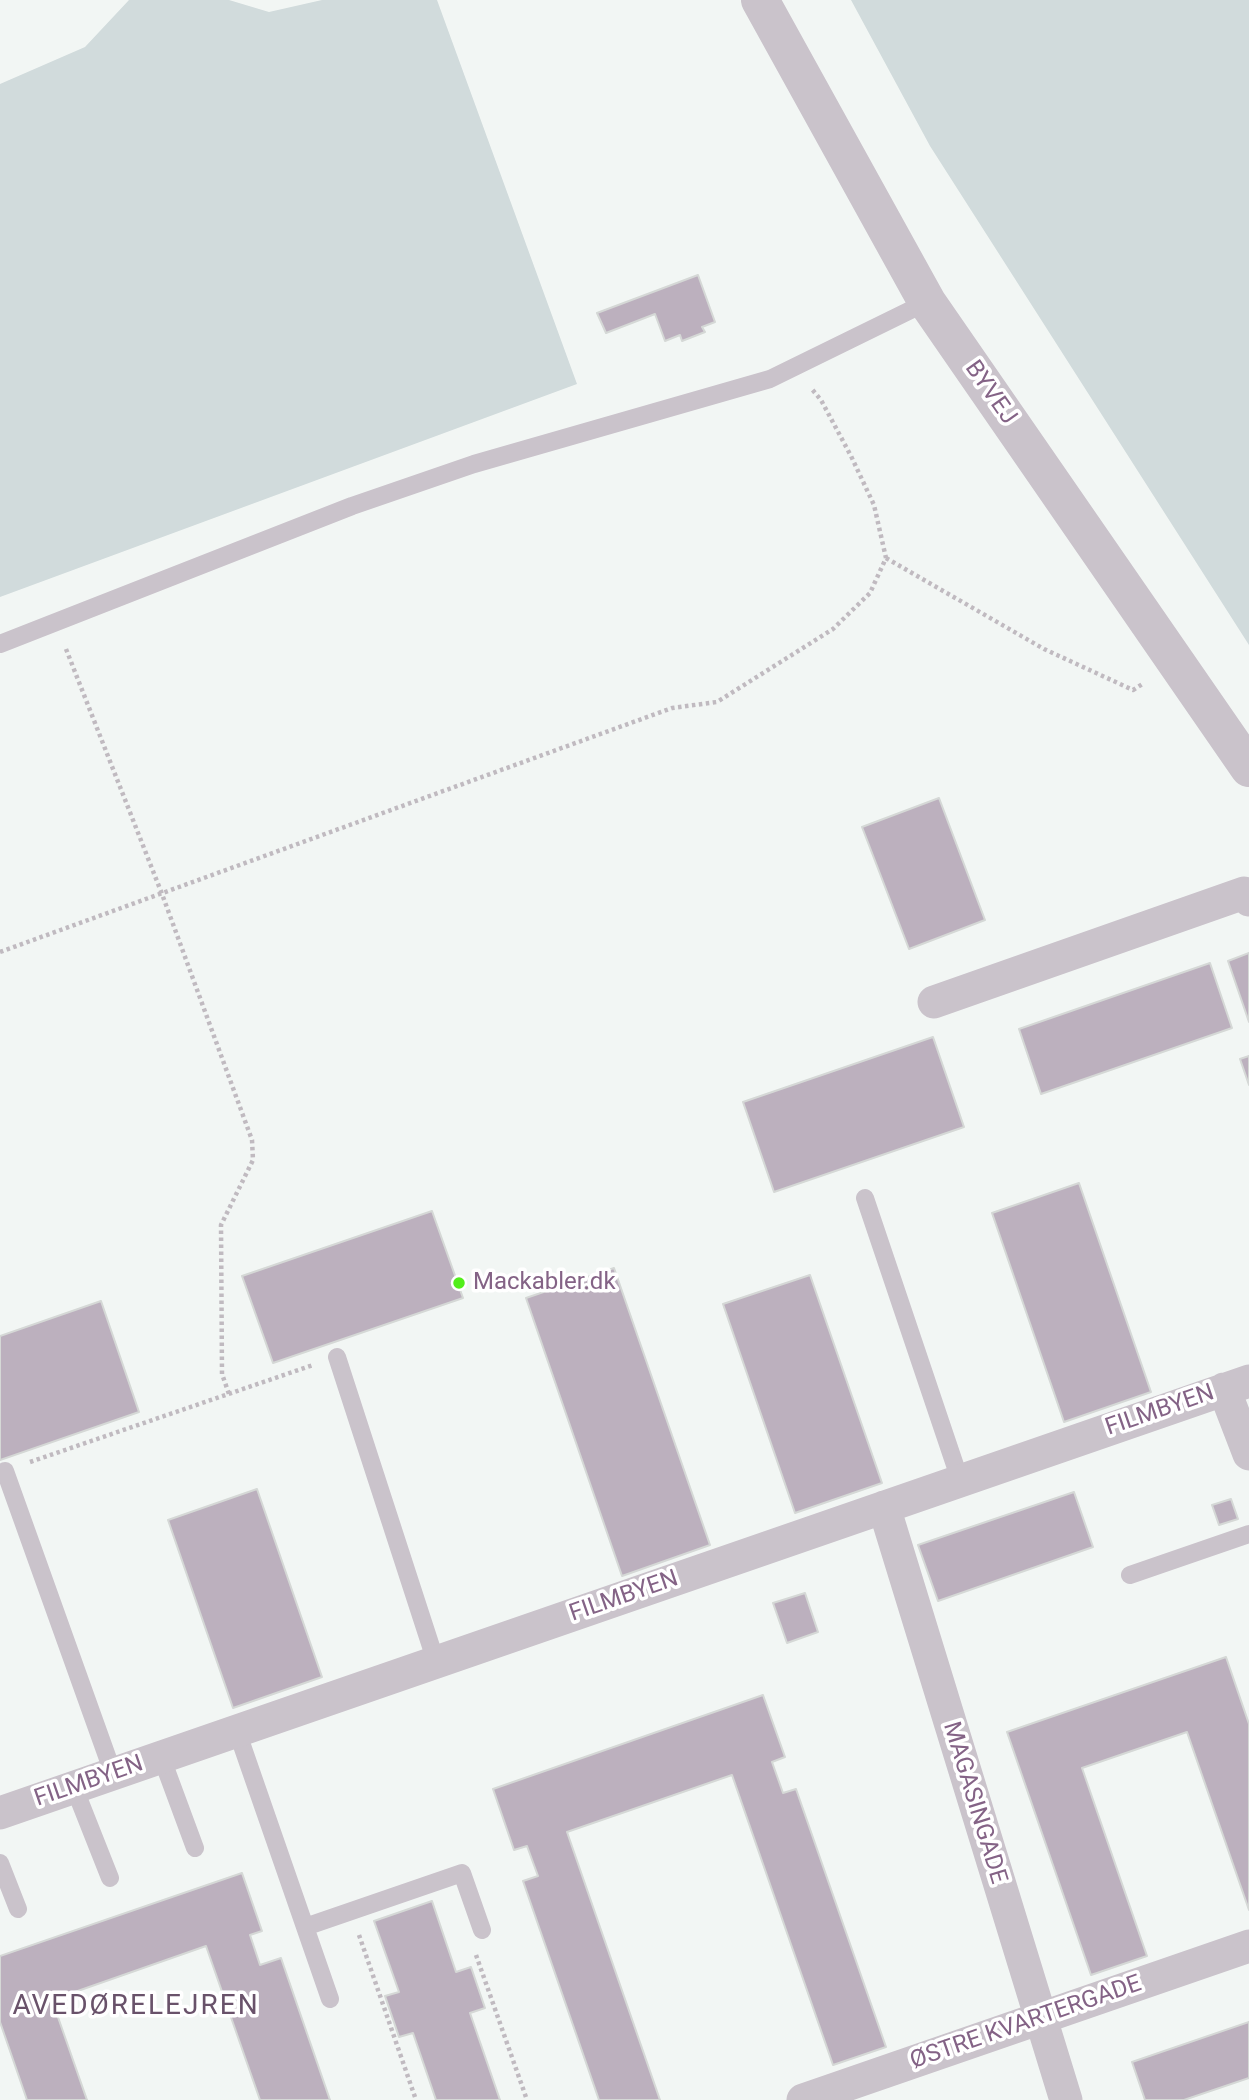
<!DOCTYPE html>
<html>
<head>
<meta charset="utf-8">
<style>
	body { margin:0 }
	canvas { display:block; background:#f2f6f4 }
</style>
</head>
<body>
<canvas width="1249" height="2100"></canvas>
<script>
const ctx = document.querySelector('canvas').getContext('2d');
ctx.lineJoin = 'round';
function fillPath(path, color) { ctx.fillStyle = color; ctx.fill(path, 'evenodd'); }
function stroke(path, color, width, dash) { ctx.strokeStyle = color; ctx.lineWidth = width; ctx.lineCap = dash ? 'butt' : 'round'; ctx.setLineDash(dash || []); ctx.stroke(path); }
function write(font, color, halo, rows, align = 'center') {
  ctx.font = font + ' Roboto,sans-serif'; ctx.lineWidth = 7; ctx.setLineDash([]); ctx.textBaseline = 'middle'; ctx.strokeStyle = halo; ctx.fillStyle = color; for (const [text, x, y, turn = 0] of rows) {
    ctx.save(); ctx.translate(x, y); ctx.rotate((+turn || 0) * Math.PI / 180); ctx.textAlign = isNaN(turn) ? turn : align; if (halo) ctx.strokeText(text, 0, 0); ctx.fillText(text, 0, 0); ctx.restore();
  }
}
fillPath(new Path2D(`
	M129,0h100l40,12 53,-12h115l140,384 -577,213v-513l85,-37z
	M851,0h398v645l-319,-499z`), '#d1dbdc');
const building = new Path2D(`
	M698,275l17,47 -13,5 3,5 -23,9 -2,-6 -15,6 -10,-27 -49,19 -9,-20z
	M939,798l46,122 -76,29 -47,-122z
	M1249,953v69l-21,-61z
	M1210,963l22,65 -191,66 -22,-65z
	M933,1037l31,90 -190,65 -31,-90z
	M1249,1056v29l-9,-26z
	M1079,1183l72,209 -87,30 -72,-209z
	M432,1211l31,87 -190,65 -31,-87z
	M614,1268l96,277 -88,31 -96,-278z
	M810,1275l72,208 -87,30 -72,-209z
	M101,1301l38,111 -139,48v-124z
	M257,1489l65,188 -89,31 -65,-188z
	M1074,1492l19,55 -155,54 -20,-56z
	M1231,1499l7,20 -19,6 -7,-20z
	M805,1593l13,39 -31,11 -14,-40z
	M1226,1657l23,67v186l-62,-178 -105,36 65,188 -56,19 -84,-243z
	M763,1695l22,62 -13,5 11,31 13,-4 90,258 -53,18 -101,-290 -165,57 93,268h-61l-76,-219 15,-5 -11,-30 -13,4 -21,-61z
	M242,1873l20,58 -12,4 10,30 21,-7 49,142h-70l-54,-154 -154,54 35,100h-60l-27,-78v-66z
	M432,1901l24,71 15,-5 14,41 -15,5 30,87h-64l-23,-67 -14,4 -14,-41 14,-4 -25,-71z
	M1249,2022v56l-65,22h-39l-13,-38z`);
fillPath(building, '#bcb0be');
stroke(building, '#d5d8d6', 2);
stroke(new Path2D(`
	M886,558l158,91 89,41 11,-7
	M66,649l96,245 90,246 1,20 -32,65 1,149 7,20
	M0,952l672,-244 45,-6 116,-73 37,-36 16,-35 -12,-53 -23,-49 -30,-56 -10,-12
	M30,1462l283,-97
	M359,1935l57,165
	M476,1955l51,145`), '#c0bac0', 4.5, [3.5, 3.5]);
stroke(new Path2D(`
	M0,644l352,-138 122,-42 296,-85 157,-77
	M865,1198l95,282
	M337,1357l99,305
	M5,1471l108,302
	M1130,1575l119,-41
	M237,1731l93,268
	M161,1756l34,92
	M74,1787l36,91
	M0,1863l18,46
	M305,1927l157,-54 20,57`), '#cac3cb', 18);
stroke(new Path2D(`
	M934,1002l310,-109 5,7
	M1224,1389l25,65
	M884,1507l182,593
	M0,1813l1249,-432
	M803,2100l446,-154`), '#cac3cb', 33);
stroke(new Path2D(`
	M760,0l167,302 322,466`), '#cac3cb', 38);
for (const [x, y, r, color] of [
	[459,1283,7,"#52ee1b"]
]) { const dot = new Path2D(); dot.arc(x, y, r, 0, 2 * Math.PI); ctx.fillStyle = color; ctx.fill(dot); stroke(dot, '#fff', 2.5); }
write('24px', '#846386', '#fff', [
	["BYVEJ",990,393,55],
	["FILMBYEN",1160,1411,-19],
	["FILMBYEN",624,1597,-19],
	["FILMBYEN",89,1782,-19],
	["MAGASINGADE",974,1803,73],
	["ØSTRE KVARTERGADE",1026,2023,-19]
]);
write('24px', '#846386', '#fff', [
	["Mackabler.dk",473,1283]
], 'left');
ctx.letterSpacing = '2px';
write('28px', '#69526a', '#fff', [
	["AVEDØRELEJREN",136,2007]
]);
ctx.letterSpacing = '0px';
</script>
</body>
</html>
